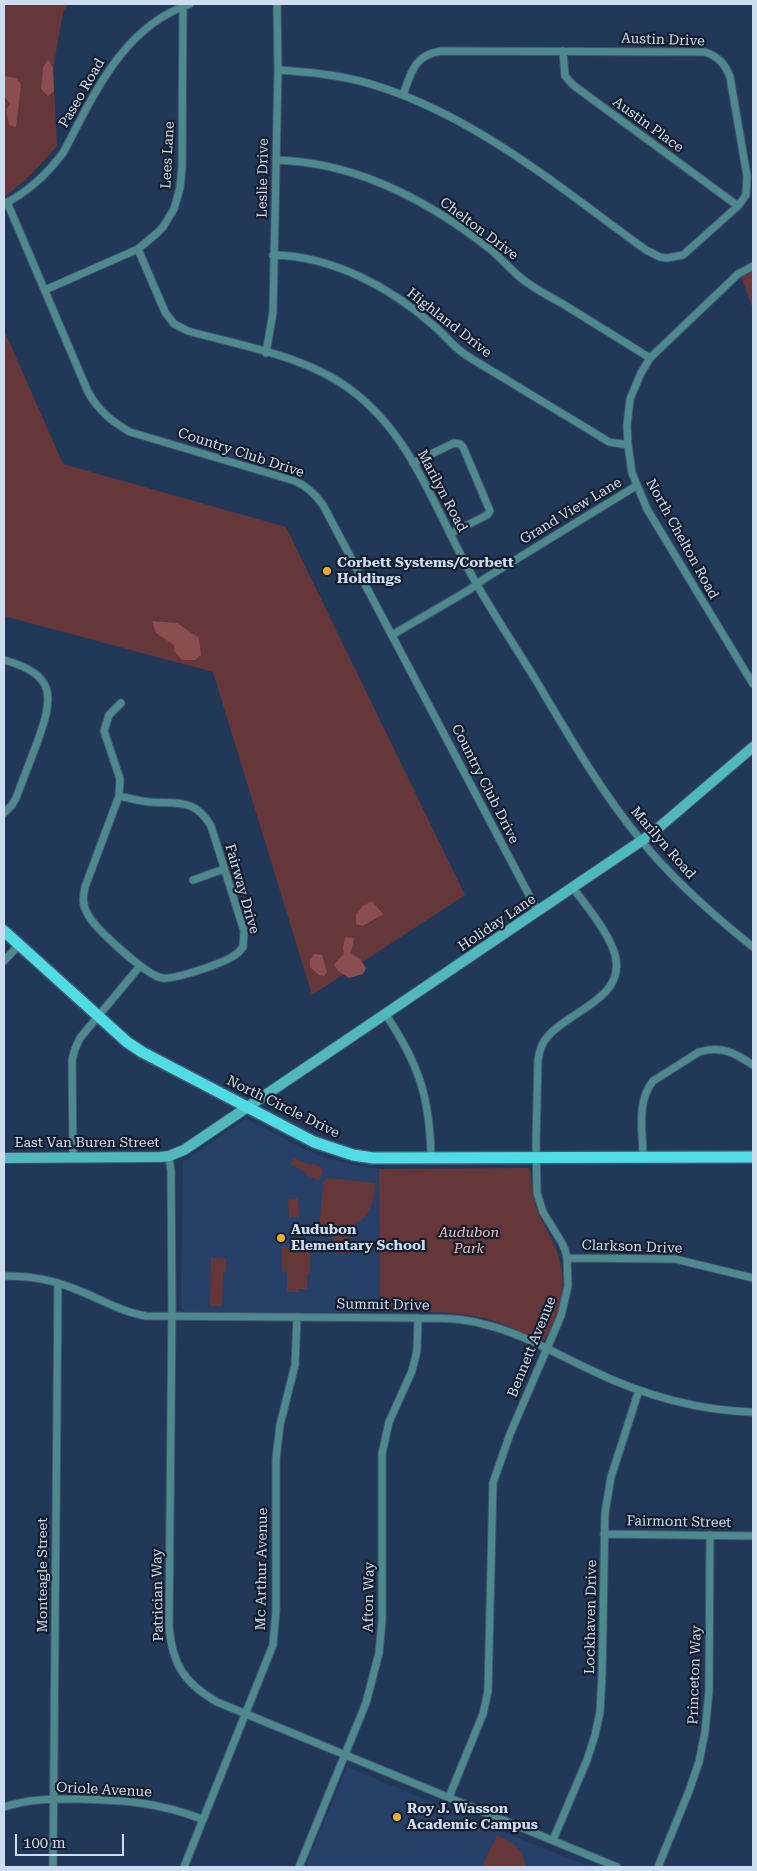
<!DOCTYPE html>
<html>
<head>
<meta charset="utf-8">
<style>
	body { margin:0 }
	#map { position:relative; width:757px; height:1871px; overflow:hidden; background:#223859; font-family:"Roboto Serif",serif }
	canvas { display:block }
	.frame { position:absolute; inset:0; border:5px solid #cedcf1; pointer-events:none }
	.scale { position:absolute; left:15px; top:1834px; width:109px; height:22px; box-sizing:border-box; border:2px solid #cedcf1; border-top:0; padding-left:6px; font-size:15px; line-height:18px; white-space:nowrap; color:#cedcf1; -webkit-text-stroke:4px #151f2e; paint-order:stroke }
</style>
</head>
<body>
<div id="map">
<canvas width="757" height="1871"></canvas>
<div class="frame"></div>
<div class="scale">100 m</div>
</div>
<script>
const ctx = document.querySelector('canvas').getContext('2d');
ctx.lineJoin = 'round';
function fillPath(path, color) { ctx.fillStyle = color; ctx.fill(path, 'evenodd'); }
function stroke(path, color, width, dash) { ctx.strokeStyle = color; ctx.lineWidth = width; ctx.lineCap = dash ? 'butt' : 'round'; ctx.setLineDash(dash || []); ctx.stroke(path); }
function write(font, color, halo, rows, align = 'center') {
  ctx.font = font + ' "Roboto Serif",serif'; ctx.lineWidth = 4.5; ctx.setLineDash([]); ctx.textBaseline = 'middle'; ctx.strokeStyle = halo; ctx.fillStyle = color; for (const [text, x, y, turn = 0] of rows) {
    ctx.save(); ctx.translate(x, y); ctx.rotate((+turn || 0) * Math.PI / 180); ctx.textAlign = isNaN(turn) ? turn : align; if (halo) ctx.strokeText(text, 0, 0); ctx.fillText(text, 0, 0); ctx.restore();
  }
}
fillPath(new Path2D(`
	M244,1120h5l54,29 26,10 24,6 26,4 1,143h-194l-3,-2 -2,-3 2,-145z
	M347,1767l242,100h-284z`), '#264067');
fillPath(new Path2D(`
	M4,4h64l-5,8 -10,57 4,77c-16,19 -33,37 -53,51z
	M753,269v40l-12,-32z
	M4,330l59,134 223,63 179,368 -153,100 -99,-323 -209,-56z
	M294,1158l16,7c5,-2 9,0 13,5l-3,9 -3,1 -11,-5 -1,-3 -15,-8z
	M528,1168l2,1c2,12 1,23 5,35 5,15 15,29 21,45 12,28 7,67 -12,91l-4,1c-17,-8 -34,-17 -53,-22 -35,-9 -71,-7 -107,-7l-1,-143z
	M328,1178l47,5c-1,39 -21,47 -56,47l4,-48z
	M298,1198l1,19h-10l-1,-18z
	M349,1234l2,19 -16,1 -2,-18z
	M310,1246v26l-3,4v13h-9v3h-11v-20h-5v-25z
	M211,1258h15v14l-3,1 -1,33h-12z
	M497,1835c16,7 26,14 29,32h-44z`), '#663738');
fillPath(new Path2D(`
	M48,59l5,9 1,23 -6,5 -7,-7 2,-21z
	M4,76l12,2 5,7 -5,42 -7,-2 -3,-15 4,-6 -6,-8z
	M152,621l25,2 22,15 2,17 -6,5h-13l-8,-9v-6l-18,-12z
	M372,901l11,13 -20,12 -7,-2v-10l7,-8z
	M345,937l9,1 -3,15 9,6 6,9 -3,6 -14,4 -12,-8 -3,-6 10,-10 -1,-6z
	M314,954l8,1 5,17 -3,4 -5,-1 -9,-8v-7z`), '#8a4e50');
const street = new Path2D(`
	M563,51l2,25 8,9 165,121
	M278,70c27,2 55,4 82,11 109,29 197,105 286,169l14,7 7,1 16,-3 55,-49 8,-11 1,-19 -17,-99c-5,-13 -11,-20 -25,-25l-264,-1c-27,4 -30,22 -38,44
	M276,160c79,2 153,41 214,89 11,9 20,20 31,29 12,10 28,18 42,26 29,18 58,36 87,54
	M7,202l81,190c11,19 23,29 42,40l165,49c12,5 20,13 28,24l215,407
	M4,204c24,-12 43,-30 59,-51 31,-58 59,-126 127,-149
	M138,249l27,63 9,12 14,7c54,15 118,25 163,59 61,45 84,120 120,184 20,37 44,72 66,108 32,54 63,108 103,157 32,40 73,76 113,108
	M273,255c59,1 117,32 160,70 11,9 19,20 30,28 16,11 33,20 49,30 32,20 65,39 97,59l19,3
	M753,266l-15,8 -88,84 -9,15 -11,26 -3,27 1,19 4,28 15,36 106,175
	M45,290l93,-41 18,-15 7,-7 11,-18 6,-21 2,-21 1,-161
	M266,353l7,-41 5,-242 -1,-66
	M413,463l41,-20 6,1 3,3 27,64 -3,4 -37,19
	M392,635l77,-45 15,-11 152,-93
	M4,660c54,15 49,38 33,83 -7,18 -14,37 -21,55l-4,7 -8,8
	M119,796c10,2 20,5 30,6 28,2 46,-4 62,24l33,105 -1,16c-2,3 -5,6 -8,8 -11,8 -61,25 -73,23 -16,-3 -68,-50 -75,-65 -5,-9 -4,-17 -2,-26l34,-91 1,-17 -16,-48 5,-16 12,-12
	M193,880l31,-11
	M4,961l15,-16
	M386,1015c33,49 44,83 45,142
	M169,1156l2,15 1,135 -3,320c3,38 15,57 48,76l400,165
	M73,1157l-1,-97 3,-11 5,-11 60,-72
	M643,1158c0,-25 -7,-56 10,-77l46,-29c22,-7 36,1 54,13
	M567,1258l108,1 78,19
	M4,1276c28,0 50,4 76,15 22,9 42,21 66,25l272,2c22,0 44,0 65,6 39,9 75,31 112,48 48,23 105,39 158,40
	M604,1534l149,2
	M449,1797l34,-83 5,-23 5,-208 17,-49 51,-118 7,-30 -1,-28 -2,-8 -3,-7 -19,-31 -6,-19 -1,-52 2,-81c1,-8 4,-17 10,-24 26,-29 89,-41 62,-94 -9,-19 -24,-37 -37,-54
	M4,1807c24,-8 47,-8 72,-8 49,1 80,3 126,20
	M553,1840l34,-80 8,-25 5,-23 2,-37 3,-162 6,-36 28,-87
	M53,1867l5,-584
	M184,1867l89,-222 3,-34v-152l4,-34 15,-60 2,-48
	M299,1867l67,-164 13,-50 3,-32v-167l7,-32 23,-51 5,-20 1,-33
	M658,1867l31,-76 10,-29 6,-30 4,-41 1,-156`);
const secondary = new Path2D(`
	M4,1158l156,-1 9,-1 15,-6 466,-315 103,-88`);
const primary = new Path2D(`
	M4,931l123,111 15,10 172,90 39,13 20,3 380,-1`);
stroke(street, '#415674', 9);
stroke(secondary, '#415674', 12);
stroke(primary, '#415674', 14);
stroke(street, '#4e8a8d', 7);
stroke(secondary, '#51b9bd', 10);
stroke(primary, '#4fdce2', 11);
for (const [x, y, r, color] of [
	[327,571,5,"#e9ab38"],
	[281,1238,5,"#e9ab38"],
	[397,1817,5,"#e9ab38"]
]) { const dot = new Path2D(); dot.arc(x, y, r, 0, 2 * Math.PI); ctx.fillStyle = color; ctx.fill(dot); stroke(dot, '#151f2e', 2); }
write('14px', '#cedcf1', '#151f2e', [
	["Austin Drive",663,40,2],
	["Paseo Road",82,93,-60],
	["Austin Place",648,125,36],
	["Lees Lane",168,155,-87],
	["Leslie Drive",263,178,-89],
	["Chelton Drive",479,229,37],
	["Highland Drive",449,323,38],
	["Country Club Drive",241,453,18],
	["Marilyn Road",442,491,62],
	["Grand View Lane",571,511,-31],
	["North Chelton Road",682,539,61],
	["Country Club Drive",485,784,63],
	["Marilyn Road",663,843,49],
	["Fairway Drive",242,889,74],
	["Holiday Lane",497,923,-34],
	["North Circle Drive",283,1107,26],
	["East Van Buren Street",87,1143],
	["Clarkson Drive",632,1247,2],
	["Summit Drive",383,1305,1],
	["Bennett Avenue",532,1347,-68],
	["Fairmont Street",679,1522,1],
	["Mc Arthur Avenue",262,1569,-89],
	["Monteagle Street",43,1575,-90],
	["Patrician Way",158,1595,-91],
	["Afton Way",369,1597,-89],
	["Lockhaven Drive",591,1617,-89],
	["Princeton Way",695,1675,-88],
	["Oriole Avenue",104,1790,3]
]);
write('bold 14px', '#cedcf1', '#151f2e', [
	["Corbett Systems/Corbett",337,563],
	["Holdings",337,579],
	["Audubon",291,1230],
	["Elementary School",291,1246],
	["Roy J. Wasson",407,1809],
	["Academic Campus",407,1825]
], 'left');
write('italic 14px', '#f4bbbb', '#151f2e', [
	["Audubon",469,1233],
	["Park",469,1249]
]);
</script>
</body>
</html>
